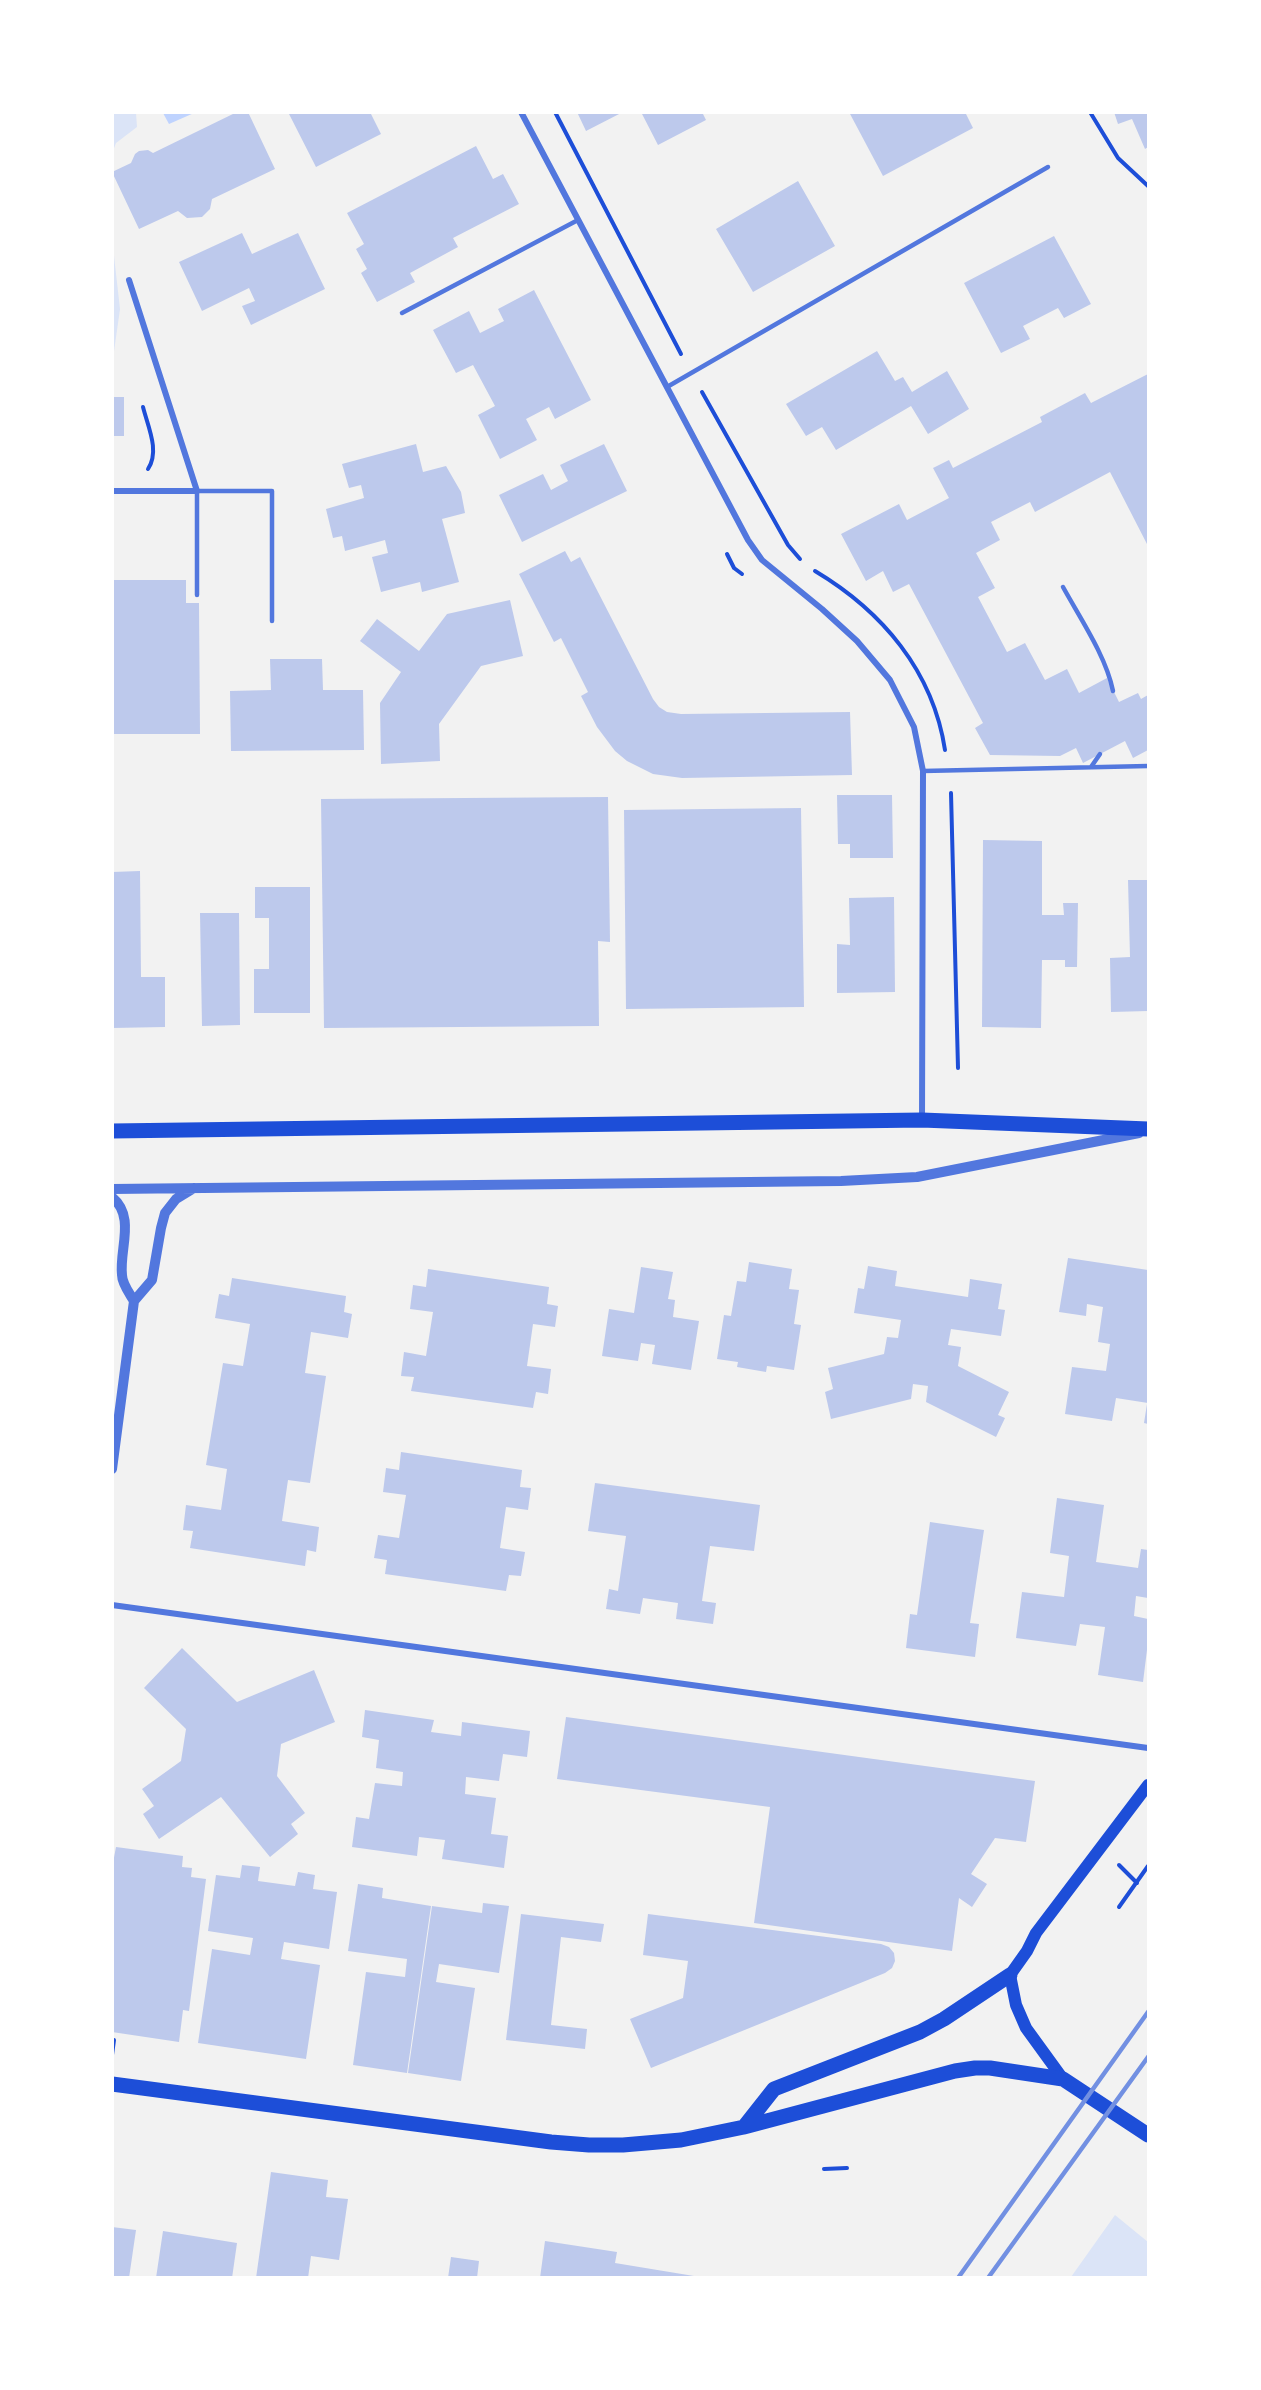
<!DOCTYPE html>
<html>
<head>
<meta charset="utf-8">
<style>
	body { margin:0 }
	#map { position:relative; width:1261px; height:2390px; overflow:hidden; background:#f2f2f2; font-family:Poppins,sans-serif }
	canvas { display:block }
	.frame { position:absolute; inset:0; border:114px solid #fff; pointer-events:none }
</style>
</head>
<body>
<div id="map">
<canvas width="1261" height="2390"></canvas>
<div class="frame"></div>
</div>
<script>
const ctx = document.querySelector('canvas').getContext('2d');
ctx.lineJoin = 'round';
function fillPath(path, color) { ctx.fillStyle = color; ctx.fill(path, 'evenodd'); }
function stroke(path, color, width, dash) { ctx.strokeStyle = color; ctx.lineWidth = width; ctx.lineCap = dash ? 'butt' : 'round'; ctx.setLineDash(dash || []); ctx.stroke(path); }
fillPath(new Path2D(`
	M113,112l23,1 1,14 -21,16 -3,8z
	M113,247l7,62 -6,42h-2z
	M1115,2215l33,27v35h-77z`), '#dbe4f7');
fillPath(new Path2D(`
	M163,113h31l-25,11z`), '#bfd3fe');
fillPath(new Path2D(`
	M237,112h11l27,57 -63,30 -2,10 -8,8 -15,1 -9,-7 -39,18 -27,-57 19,-9 4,-9 4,-3 9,-1 5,3z
	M288,112h82l11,22 -65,33z
	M577,112h46l-37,19z
	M641,112h61l4,8 -48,25z
	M849,112h116l8,16 -90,48z
	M1114,112h34v35l-3,2 -13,-30 -14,5z
	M476,146l17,33 10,-5 16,30 -66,34 5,9 -48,26 5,9 -38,20 -16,-29 6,-4 -11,-20 8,-5 -17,-31z
	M798,181l37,65 -82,46 -37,-63z
	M242,233l10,21 46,-21 27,56 -74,36 -9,-19 13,-5 -6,-13 -47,23 -23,-49z
	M1054,236l37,68 -27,14 -6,-10 -35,18 7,13 -29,14 -37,-70z
	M534,290l57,110 -36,19 -6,-12 -23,12 11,21 -37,19 -22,-44 17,-9 -22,-41 -17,8 -23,-43 36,-19 11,22 24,-12 -6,-12z
	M877,351l18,30 8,-4 9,15 35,-21 22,38 -41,25 -17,-28 -75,44 -14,-23 -16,9 -20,-32z
	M1148,374v172l-38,-74 -75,40 -5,-10 -39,20 9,18 -24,13 19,35 -17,9 29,55 18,-9 20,37 22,-11 12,24 28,-15 12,24 19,-9 3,6 7,-4v55l-15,8 -8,-17 -42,22 -7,-15 -16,8 -70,-1 -15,-27 8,-5 -74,-139 -16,8 -10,-21 -17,10 -25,-47 58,-30 8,16 42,-22 -16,-30 16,-8 4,8 89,-46 -2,-5 45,-24 6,10z
	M112,397h12v39h-12z
	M416,444l7,28 23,-6 15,26 4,21 -23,6 17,63 -37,10 -2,-10 -39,10 -9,-35 16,-4 -3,-13 -40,11 -3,-15 -9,2 -7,-29 38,-11 -3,-13 -12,3 -7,-24z
	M604,444l23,47 -105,51 -23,-47 44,-21 8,16 17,-9 -8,-16z
	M565,551l6,11 9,-5 73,142 6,8 8,5 14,2 169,-2 2,63 -170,3 -29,-4 -26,-13 -12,-10 -18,-24 -16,-31 7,-4 -27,-54 -7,4 -35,-68z
	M112,580h74v23h13l1,131h-88z
	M510,600l13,56 -42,10 -42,58 1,37 -59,3 -1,-61 21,-31 -41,-31 17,-22 42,32 28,-37z
	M270,659h52l1,31h40l1,60 -133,1 -1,-60 41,-1z
	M837,795h55l1,63h-43v-14h-12z
	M608,797l2,145 -12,-1 1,85 -275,2 -3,-229z
	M801,808l3,199 -178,2 -2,-199z
	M983,840l59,1v74h22l-1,-12h15l-1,64h-12v-7h-23l-1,68 -59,-1z
	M140,871l1,106h24v50l-53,1v-156z
	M1128,880h20v131l-37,1 -1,-54 20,-1z
	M255,887h55v126h-56v-44h15v-51h-14z
	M894,897l1,95 -58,1v-49l13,1 -1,-47z
	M200,913h39l1,112 -38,1z
	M1068,1258l80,12v133l-32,-5 -4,23 -47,-7 7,-47 34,4 4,-27 -12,-2 5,-35 -16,-3 -1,12 -27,-4z
	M749,1262l43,7 -3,20 10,1 -5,34 7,1 -7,45 -27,-4 -1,6 -29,-5 1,-5 -21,-3 7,-44 7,1 6,-35 9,1z
	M868,1266l29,5 -2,15 73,11 2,-18 32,5 -4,25 7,1 -4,26 -50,-7 -3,16 13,2 -3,19 51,26 -11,23 7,3 -9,19 -70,-35 2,-16 -15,-2 -2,15 -80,20 -6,-27 8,-3 -5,-21 56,-14 3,-17 11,1 3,-18 -47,-7 4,-25 6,1z
	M641,1267l32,5 -5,27 7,1 -2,17 26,4 -8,49 -39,-6 3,-19 -14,-2 -3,18 -36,-5 7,-47 25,4z
	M428,1269l121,18 -2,17 11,2 -3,21 -22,-3 -6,42 24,3 -3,25 -12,-2 -3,16 -122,-17 3,-14 -13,-1 3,-24 22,4 7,-44 -23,-3 3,-24 13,2z
	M232,1278l114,18 -2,16 8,2 -4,24 -37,-6 -6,41 21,3 -16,107 -22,-3 -6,41 37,6 -3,25 -9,-2 -2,16 -115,-18 3,-17 -10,-1 3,-25 35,5 6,-41 -21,-4 17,-102 20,3 7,-42 -35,-6 4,-24 10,2z
	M1147,1404h1v20l-4,-1z
	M401,1452l121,18 -2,17 11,1 -3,22 -22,-3 -6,41 25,4 -4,24 -12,-1 -3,16 -121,-17 2,-14 -13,-2 4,-23 21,3 7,-43 -23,-3 3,-24 13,2z
	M595,1483l165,22 -6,46 -44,-5 -8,55 14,2 -3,21 -37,-5 2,-16 -35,-5 -3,16 -34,-5 3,-20 9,2 8,-55 -38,-5z
	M1057,1498l47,7 -8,57 42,6 3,-19 7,1v48l-12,-2 -2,20 14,3v23l-5,40 -45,-7 7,-48 -25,-3 -4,22 -60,-8 6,-46 42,5 5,-41 -19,-3z
	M930,1522l54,8 -14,93 9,1 -4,33 -69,-9 4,-34 7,1z
	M182,1648l55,54 77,-32 21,52 -54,22 -4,32 28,37 -14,11 7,10 -28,23 -49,-60 -62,42 -16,-25 11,-8 -12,-17 39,-28 5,-32 -42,-41z
	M365,1710l69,10 -3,12 30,4 1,-14 68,9 -3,26 -24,-3 -4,27 -33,-4 -1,17 31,4 -5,36 17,2 -4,32 -62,-9 3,-19 -26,-3 -2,19 -65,-9 4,-30 13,2 6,-36 27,3 1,-14 -27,-4 3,-28 -17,-3z
	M566,1717l469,64 -9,61 -31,-4 -24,36 16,10 -15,23 -13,-9 -7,53 -198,-28 16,-116 -213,-28z
	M116,1847l67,9 -1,11 10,1 -1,9 15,2 -17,132 -6,-1 -4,32 -67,-10v-164z
	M242,1865l18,2 -2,14 37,5 3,-14 17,3 -2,14 24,3 -8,57 -45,-7 -3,17 39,6 -14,94 -108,-16 14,-94 38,6 3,-17 -45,-7 8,-56 24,3z
	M358,1884l25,4 -1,10 49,8 -24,167 -54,-8 13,-93 39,5 2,-18 -59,-8z
	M483,1903l26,3 -10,67 -60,-9 -3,18 39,6 -14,93 -53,-8 24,-167 50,7z
	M521,1914l83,10 -3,18 -40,-5 -10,88 36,4 -2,20 -79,-9z
	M648,1914l233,30 8,3 5,6 1,8 -3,7 -7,5 -234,95 -21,-49 53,-21 5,-37 -45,-6z
	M271,2172l57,8 -2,17 22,2 -9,61 -28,-4 -3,22h-52z
	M112,2227l24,3 -7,48h-17z
	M163,2231l74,12 -5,35h-76z
	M545,2241l72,11 -2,11 91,15h-166z
	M451,2257l28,4 -2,17h-29z`), '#bdc9ec');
stroke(new Path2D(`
	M555,112l126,242
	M1090,112l28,46 30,28
	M702,392l86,153 12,14
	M143,407c5,20 17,44 5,62
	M727,554l7,14 8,6
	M815,571c67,40 118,100 130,179
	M951,793l7,275
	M1119,1865l18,18
	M1119,1907l29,-41
	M112,2055l2,-15
	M824,2169l23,-1`), '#1d4ed8', 4);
stroke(new Path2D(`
	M402,313l176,-93
	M667,387l381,-220
	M1063,587c17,31 43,69 50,104
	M197,595v-104h75v130
	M1091,767l9,-13
	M923,771l225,-5`), '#5277de', 4.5);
stroke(new Path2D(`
	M521,112l227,428 14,20 60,49 35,32 33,39 24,47 9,44 -1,348
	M112,491h85l-68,-211
	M112,1605l1036,143`), '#5277de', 6);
stroke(new Path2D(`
	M112,1189l729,-8 76,-4 222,-44
	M112,1197c24,20 7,52 10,78 0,9 8,19 12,26
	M112,1469l22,-168 18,-21 9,-52 4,-15 11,-14 18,-11`), '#5277de', 10);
stroke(new Path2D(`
	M1063,2079l-37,-51 -10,-23 -6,-30 17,-24 9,-18 112,-148`), '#1d4ed8', 12);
stroke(new Path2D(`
	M112,1131l810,-11 226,9
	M112,2084l439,58 38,3h34l58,-5 63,-13 211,-56 20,-3h15l73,11 85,56
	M744,2127l30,-38 146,-57 24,-13 66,-44`), '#1d4ed8', 15);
stroke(new Path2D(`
	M958,2278l190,-266
	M988,2278l160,-221`), '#7290e2', 4.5);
</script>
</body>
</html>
